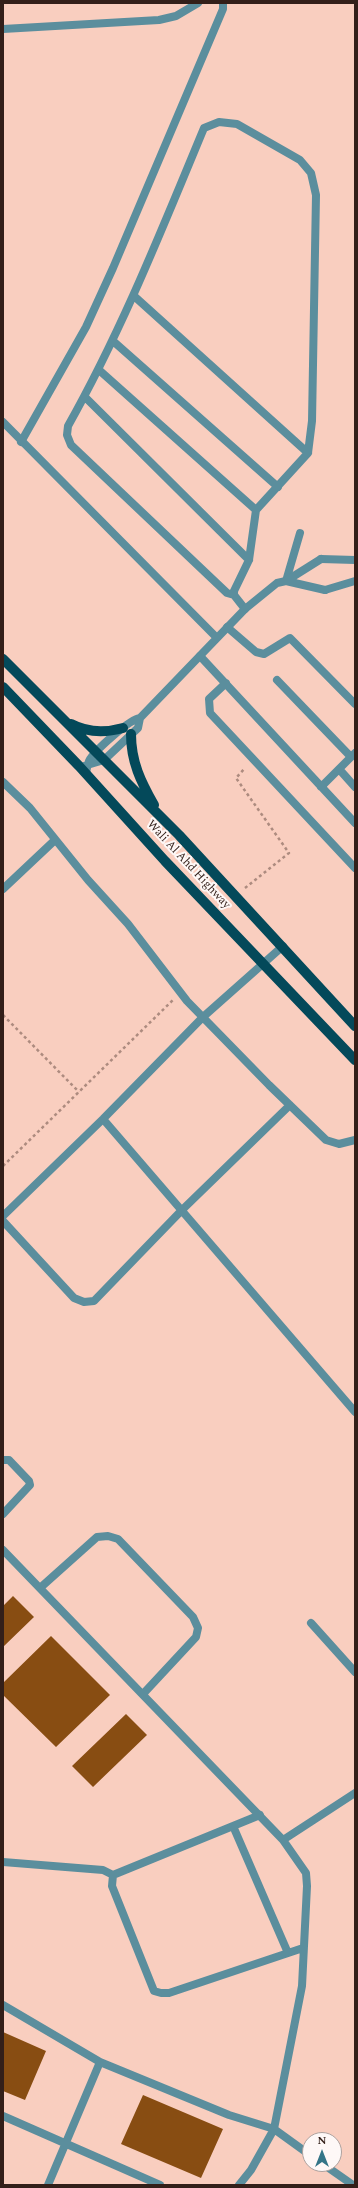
<!DOCTYPE html>
<html>
<head>
<meta charset="utf-8">
<style>
	body { margin:0 }
	#map { position:relative; width:358px; height:2188px; overflow:hidden; background:#f9cebf; font-family:Spectral,serif }
	canvas { display:block }
	.frame { position:absolute; inset:0; border:4px solid #331f19; pointer-events:none }
	.north { position:absolute; left:302px; top:2132px; width:40px; height:40px; box-sizing:border-box; background:#fef8f7; border:1px solid #ada19e; border-radius:50%; rotate:0deg; font-size:11px; font-weight:700; line-height:16px; text-align:center; color:#331f19 }
	.north::after { content:''; display:block; margin:auto; width:14px; height:18px; background:#347588; clip-path:polygon(50% 0,100% 100%,50% 72%,0 100%) }
</style>
</head>
<body>
<div id="map">
<canvas width="358" height="2188"></canvas>
<div class="frame"></div>
<div class="north">N</div>
</div>
<script>
const ctx = document.querySelector('canvas').getContext('2d');
ctx.lineJoin = 'round';
function fillPath(path, color) { ctx.fillStyle = color; ctx.fill(path, 'evenodd'); }
function stroke(path, color, width, dash) { ctx.strokeStyle = color; ctx.lineWidth = width; ctx.lineCap = dash ? 'butt' : 'round'; ctx.setLineDash(dash || []); ctx.stroke(path); }
function write(font, color, halo, rows, align = 'center') {
  ctx.font = font + ' Spectral,serif'; ctx.lineWidth = 4; ctx.setLineDash([]); ctx.textBaseline = 'middle'; ctx.strokeStyle = halo; ctx.fillStyle = color; for (const [text, x, y, turn = 0] of rows) {
    ctx.save(); ctx.translate(x, y); ctx.rotate((+turn || 0) * Math.PI / 180); ctx.textAlign = isNaN(turn) ? turn : align; if (halo) ctx.strokeText(text, 0, 0); ctx.fillText(text, 0, 0); ctx.restore();
  }
}
fillPath(new Path2D(`
	M13,1596l21,21 -31,30v-41z
	M51,1636l59,59 -54,52 -53,-52v-12z
	M126,1714l21,21 -54,52 -21,-21z
	M3,2032l43,19 -21,49 -22,-9z
	M143,2095l80,34 -22,49 -80,-34z`), '#884d12');
stroke(new Path2D(`
	M245,888l44,-35 -53,-75 9,-10
	M3,1015l76,77
	M3,1166l170,-166`), '#ad8b7f', 2.5, [3, 3]);
stroke(new Path2D(`
	M134,296l174,157
	M113,341l165,146
	M99,370l157,140
	M85,397l164,163
	M21,442l65,-115 27,-59 110,-259v-6
	M321,559l34,1
	M286,581l14,-48
	M325,590l30,-9
	M234,595l-7,-2 -156,-148 -4,-10 1,-9c54,-96 94,-197 136,-298l15,-6 18,2 63,36 11,13 5,22 -4,226 -4,32 -52,57 -7,50 -15,31v4l11,14
	M227,627l29,25 8,2 26,-16 65,66
	M200,656l155,167
	M277,680l74,77
	M226,683l-17,16 1,14 145,155
	M339,769l16,18
	M3,782l27,26 58,72 40,44 59,77 82,84 57,55 13,4 16,-4
	M321,787l34,-34
	M3,889l52,-49
	M103,1119l252,293
	M3,1216l100,-97 100,-102 80,-71
	M3,1221l71,77 10,4 10,-1 88,-91 108,-105
	M3,1460h6l20,21 1,4 -27,29
	M3,1550l280,290 23,33 1,13 -5,100 -28,143 -45,-14 -129,-53 -97,-57
	M40,1588l57,-51 11,-1 10,3 75,78 5,11 -2,9 -53,57
	M311,1623l44,49
	M233,1826l55,127
	M283,1840l72,-47
	M3,1862l100,8 10,5
	M113,1875l-1,11 42,105 7,2h8l134,-45
	M113,1875l147,-60
	M3,2116l157,69
	M323,2164l30,21
	M48,2185l52,-123
	M239,2185l12,-15 23,-41 36,26`), '#5b8e9d', 8);
stroke(new Path2D(`
	M3,29l156,-9 17,-4 22,-13
	M3,422l214,216
	M286,581l35,-22
	M84,766l20,-6 34,-32 2,-10
	M86,773c1,-4 1,-8 3,-12 5,-10 41,-42 51,-43l105,-109 32,-26 9,-2 39,9`), '#5b8e9d', 8);
stroke(new Path2D(`
	M3,659l176,176 176,191
	M3,687l76,79 86,95 190,199
	M71,724c17,9 34,9 52,4
	M131,734c0,28 10,48 23,71`), '#04495a', 10);
write('12px', '#331f19', '#fef8f7', [
	["Wali Al Ahd Highway",188,865,47]
]);
</script>
</body>
</html>
